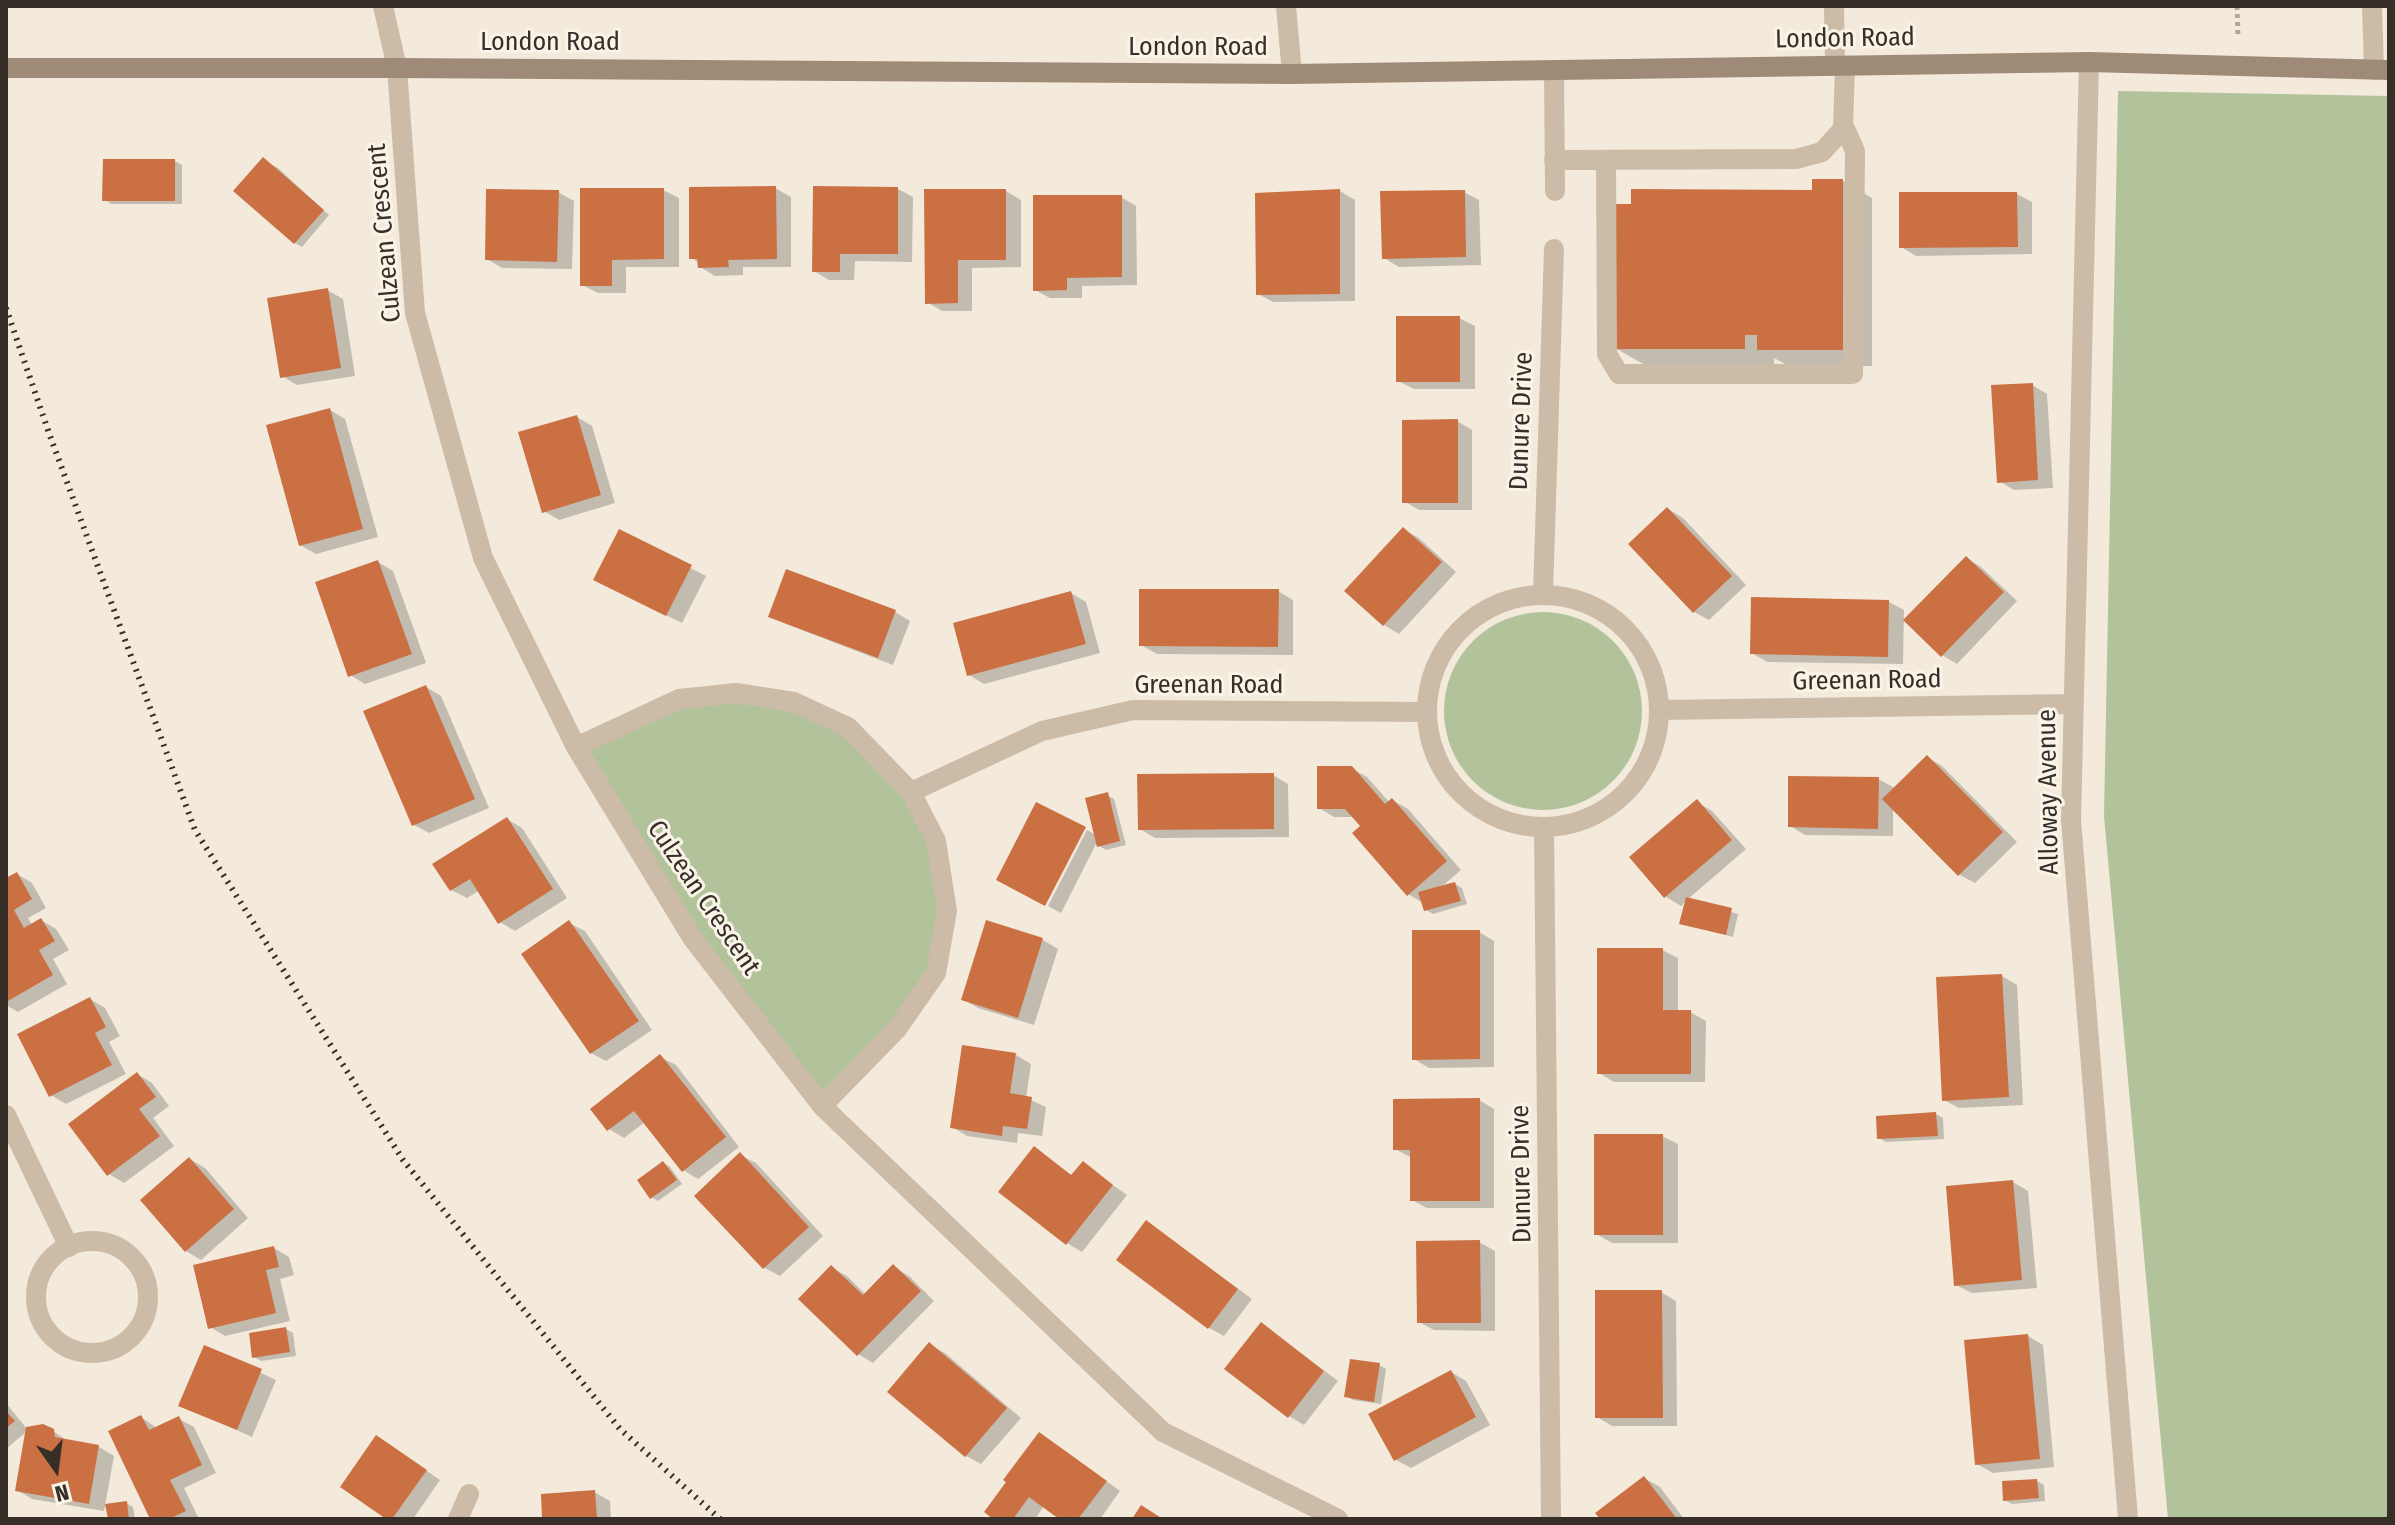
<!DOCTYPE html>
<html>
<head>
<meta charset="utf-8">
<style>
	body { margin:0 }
	#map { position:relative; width:2395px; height:1525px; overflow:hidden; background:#f3eadc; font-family:"Fira Sans Condensed",sans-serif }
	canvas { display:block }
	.frame { position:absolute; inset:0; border:8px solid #382e28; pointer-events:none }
	.north { position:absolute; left:16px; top:1429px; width:80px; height:80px; -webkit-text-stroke:6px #faf4e8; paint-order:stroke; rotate:166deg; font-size:22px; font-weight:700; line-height:32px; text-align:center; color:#382e28 }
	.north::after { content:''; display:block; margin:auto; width:28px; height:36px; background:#382e28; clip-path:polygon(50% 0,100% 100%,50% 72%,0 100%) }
</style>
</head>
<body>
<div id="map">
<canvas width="2395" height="1525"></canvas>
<div class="frame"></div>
<div class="north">N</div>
</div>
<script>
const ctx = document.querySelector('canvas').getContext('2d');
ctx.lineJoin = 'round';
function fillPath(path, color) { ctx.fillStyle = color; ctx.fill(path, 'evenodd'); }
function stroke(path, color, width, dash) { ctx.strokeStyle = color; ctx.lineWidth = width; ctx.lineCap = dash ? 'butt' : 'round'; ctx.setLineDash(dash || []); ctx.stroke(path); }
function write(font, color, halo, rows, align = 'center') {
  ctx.font = font + ' "Fira Sans Condensed",sans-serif'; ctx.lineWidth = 6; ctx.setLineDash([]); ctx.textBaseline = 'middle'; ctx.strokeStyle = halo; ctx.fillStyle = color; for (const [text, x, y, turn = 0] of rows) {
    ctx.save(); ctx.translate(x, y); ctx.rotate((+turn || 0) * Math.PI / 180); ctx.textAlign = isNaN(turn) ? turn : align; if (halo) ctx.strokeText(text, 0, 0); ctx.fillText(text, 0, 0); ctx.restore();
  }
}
fillPath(new Path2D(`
	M2118,91l271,5v1423h-221l-64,-703z
	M1444 711a99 99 0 1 1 198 0a99 99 0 1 1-198 0Z
	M736,693l112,34 63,65 36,119 -11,62 -114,133 -129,-167 -117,-192 103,-48z`), '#b2c39b');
fillPath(new Path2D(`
	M263,160l15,8 51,47 -27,32 -7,-4z
	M175,161l7,4v39h-71l-7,-5z
	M1843,181l29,17v168h-83l-15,-8v7h-129l-30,-17 199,-156z
	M775,188l16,9v70h-48v8l-28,1 -15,-9v-4l-9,-5z
	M898,189l15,8 -1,65 -57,-1 -1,19h-25l-15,-9z
	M663,190l16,8v69h-53v26h-28l-16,-8z
	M1006,191l15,9v67l-49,1v43h-30l-15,-9z
	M1340,191l15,9v101l-82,1 -15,-8z
	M558,192l16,9 -2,68 -70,-1 -15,-9z
	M1464,192l15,8 2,65 -82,2 -15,-9z
	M2017,194l15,8v52l-116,2 -15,-9z
	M1121,197l15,9 1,79 -55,1v12h-32l-15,-8z
	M327,290l16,9 12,77 -58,9 -15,-9z
	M1459,318l16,8v63h-61l-16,-8z
	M2032,385l15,9 6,94 -39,2 -15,-9z
	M330,410l15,9 33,118 -62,17 -16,-9z
	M577,417l15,9 23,77 -56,17 -15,-9z
	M1457,421l15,9v80h-53l-15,-9z
	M1668,509l15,9 63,67 -37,35 -15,-8z
	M1404,530l15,8 37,34 -57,62 -15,-9 -37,-34z
	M620,532l86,44 -24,47 -71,-35z
	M1966,558l15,9 36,34 -60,63 -15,-9z
	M378,562l15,9 33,92 -61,21 -15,-9z
	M1278,591l15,9v55l-136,-1 -16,-9z
	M1071,593l15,9 14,51 -116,31 -15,-9z
	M1889,602l15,8 -1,54 -136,-2 -15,-9z
	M895,612l15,9 -17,44 -107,-41 -15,-8z
	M426,687l15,9 48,112 -60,25 -15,-8z
	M1927,757l15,9 75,76 -42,41 -15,-8 -67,-68v29l-88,-1 -15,-9 88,-47 17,9z
	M1351,768l16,9 23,26 2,-3 16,9 53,61 -21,18 15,-4 7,4 5,16 -34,10 -7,-4 -3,-7 -15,-9 -53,-77h-21l-15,-9z
	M1273,775l15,9 1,53 -134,1 -15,-9z
	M1107,795l7,4 12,46 -20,5 -10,-6 -35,69 -13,-7 39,-76 9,5z
	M1697,802l15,9 34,38 -58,50 50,15 -5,23 -51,-14 5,-23 -6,6 -15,-9 -34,-39z
	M507,819l15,9 45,70 -52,33 -15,-9 -20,-32 -13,8 -16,-8z
	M17,874l15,9 14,25 -18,10 4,7 9,-5 15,9 13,21 -16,9 14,25 -49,28 -12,-7v-125z
	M987,922l56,18 15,9 -24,76 -56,-17 -15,-9z
	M569,923l16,8 67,99 -46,31 -15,-8z
	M1479,932l15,9v126l-65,1 -15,-9z
	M1662,950l16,8v54h12l16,9 -1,61h-91l-15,-9z
	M2002,976l15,9 6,120 -64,3 -15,-8z
	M90,999l15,9 15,28 -11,6 17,32 -60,30 -15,-9z
	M1016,1055l15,9 -5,34 20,9 -4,29 -24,-3 -1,10 -50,-7 -15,-9z
	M660,1057l16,8 63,82 -41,32 -15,-9 -38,-48 -21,16 -15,-9z
	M137,1074l15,9 17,23 -16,12 21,28 -50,37 -15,-9z
	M1479,1100l15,9v99h-67l-15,-8v-42l-17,-9z
	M1936,1114l7,4 1,21 -58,3 -7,-4z
	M1662,1136l16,8v99h-66l-16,-9z
	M1034,1149l39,27 10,-12 44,31 -45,57 -15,-9z
	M740,1155l16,8 67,73 -43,40 -15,-8 -68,-72z
	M190,1159l15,9 43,50 -47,42 -15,-9z
	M663,1163l7,4 12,17 -24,17 -7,-4z
	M2013,1182l15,9 9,97 -65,5 -16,-8z
	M1147,1222l105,77 -28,37 -15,-8z
	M1479,1242l16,9v80l-61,-1 -15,-8z
	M274,1248l15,9 5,18 -14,4 10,42 -65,15 -15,-9z
	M894,1267l15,9 25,25 -61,62 -15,-9 -26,-86 15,8 19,19z
	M1661,1292l15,9 1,125h-65l-15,-9z
	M1262,1324l76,57 -34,44 -15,-9z
	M286,1329l7,4 3,23 -35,5 -7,-4z
	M2028,1336l15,9 11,122 -61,6 -16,-9z
	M930,1345l15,8 76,65 -40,46 -15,-8z
	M205,1347l71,33 -24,57 -71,-32z
	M1379,1365l7,4 -5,35 -28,-4 -7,-4z
	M1451,1372l15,9 24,44 -79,43 -15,-8z
	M6,1403l21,26 26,2 16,11 30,5 15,9 -10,55 -72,-12 -15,-9 10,-59 -21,18z
	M141,1417l16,11 22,-9 15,8 22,46 -32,15 15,31h-47z
	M1054,1443l66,48 -20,28h-37l-19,-13 -9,13h-39z
	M392,1447l48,33 -27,39h-23z
	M1644,1478l16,9 24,32h-82z
	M2037,1481l7,4 1,16 -33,3 -7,-4z
	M594,1492l16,9 1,18h-67z
	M126,1503l7,4 2,12h-25z`), '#0003');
fillPath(new Path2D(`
	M263,157l61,53 -30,34 -61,-53z
	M103,159h72v42h-73z
	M1812,179h31v171h-86v-15h-12v14h-132v-145h18v-15l181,1z
	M776,186l1,73 -49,1 1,7 -31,1 -1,-9h-8v-72z
	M813,186l85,1v67h-58v18h-28z
	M580,188h84v71l-52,1v26h-32z
	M486,189l73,1 -2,72 -72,-2z
	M924,189h82v71h-48v43l-33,1z
	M1340,189v105l-84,1 -1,-102z
	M1465,190l1,67 -84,2 -2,-68z
	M1899,192h118l1,55 -119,1z
	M1033,195h89v82l-55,1v12l-34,1z
	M328,288l13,80 -61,10 -13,-80z
	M1396,316h64v66h-64z
	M2033,383l5,97 -41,3 -6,-98z
	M330,408l33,121 -64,17 -33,-121z
	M577,415l24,80 -59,18 -24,-81z
	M1458,419v84h-56v-83z
	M1667,507l65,69 -39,37 -65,-69z
	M1403,527l39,35 -59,64 -39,-35z
	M619,529l73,36 -26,51 -73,-36z
	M1966,556l38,36 -63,65 -38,-37z
	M378,560l34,94 -64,23 -33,-95z
	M786,569l110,41 -18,48 -110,-41z
	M1139,589h140l-1,58 -139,-1z
	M1071,591l15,53 -119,32 -14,-53z
	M1751,597l138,3 -1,57 -138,-3z
	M426,685l49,114 -63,27 -49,-115z
	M1927,755l76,77 -45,44 -76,-77z
	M1317,766h35l33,38 7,-6 55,63 -40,35 -55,-63 8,-7 -15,-17h-28z
	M1274,773v56l-136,1 -1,-56z
	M1788,776l91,1 -1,52 -90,-2z
	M1108,792l12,49 -23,6 -12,-49z
	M1697,799l35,41 -68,58 -35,-41z
	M1036,802l50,25 -41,79 -49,-26z
	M507,817l46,72 -55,35 -28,-45 -20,12 -18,-27z
	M17,872l15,27 -18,11 10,18 17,-10 14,23 -16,9 14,25 -47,27v-124z
	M1455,882l6,19 -37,10 -6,-19z
	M1686,897l46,11 -6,27 -47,-11z
	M569,920l70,101 -49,33 -69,-100z
	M986,920l57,18 -25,80 -57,-18z
	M1412,930h68v129l-68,1z
	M1597,948h66v62h28v64h-94z
	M2002,974l7,123 -67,4 -6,-124z
	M90,997l16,30 -11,6 17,32 -63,32 -32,-63z
	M962,1045l54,8 -6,40 22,4 -5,32 -24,-3 -1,10 -52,-8z
	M660,1054l66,83 -44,35 -48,-61 -27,20 -17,-22z
	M137,1072l19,25 -17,12 21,27 -53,40 -39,-52z
	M1480,1098v103h-70v-51h-17v-51z
	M1936,1112l2,24 -61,3 -1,-23z
	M1594,1134h69v101h-69z
	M1034,1146l37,29 12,-14 30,24 -47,60 -68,-53z
	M740,1152l69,75 -46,42 -69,-73z
	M189,1157l45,52 -49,43 -45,-52z
	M663,1161l14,19 -27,19 -13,-19z
	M2013,1180l9,100 -68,6 -8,-100z
	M1146,1220l92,69 -30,40 -92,-69z
	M1480,1240l1,83h-64l-1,-82z
	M274,1246l5,21 -13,3 10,43 -68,16 -15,-64z
	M893,1264l28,27 -64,65 -59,-57 33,-34 32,30z
	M1595,1290h67l1,128h-68z
	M1261,1322l63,49 -36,47 -64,-49z
	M286,1327l4,25 -38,6 -3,-25z
	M2028,1334l12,125 -65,6 -11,-125z
	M929,1342l78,66 -42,49 -78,-65z
	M204,1345l58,24 -25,61 -59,-24z
	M1350,1359l30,4 -6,39 -30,-5z
	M1451,1370l25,47 -82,44 -26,-47z
	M6,1411l9,10 -9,7z
	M141,1415l8,15 30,-14 23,49 -32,15 16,31 -17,8h-19l-42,-88z
	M43,1424l11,5 1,8 44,8 -10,59 -74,-13 11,-64z
	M1039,1432l68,49 -29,38h-19l-30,-22 -16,22h-20l-9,-7 22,-30 -3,-2z
	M376,1435l51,35 -35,49h-6l-46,-32z
	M1644,1476l33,43h-77l-5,-6z
	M2037,1479l2,19 -36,3 -1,-20z
	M595,1490l2,29h-55l-1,-25z
	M127,1501l2,18h-21l-3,-15z
	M1141,1505l22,14h-31z`), '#ca7043');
stroke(new Path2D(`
	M2237,6l1,31`), '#b8a591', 5, [4, 4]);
stroke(new Path2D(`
	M1286,6l6,68
	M1834,6l1,60
	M1554,160l242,-1 26,-7 21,-23 2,-63
	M1606,160l1,194 12,20h234l2,-223 -12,-27`), '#ccbba7', 20);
stroke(new Path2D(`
	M383,6l14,62 18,245 68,245 93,189 117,192 129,167 341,326 175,87
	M2372,6l2,64
	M2089,62l-18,758 57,699
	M1554,70l1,121
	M1543,594l11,-345
	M1427 711a116 116 0 1 1 232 0a116 116 0 1 1-232 0Z
	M1660,710l414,-6
	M576,747l103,-48 57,-6 58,9 54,25 63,65 25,49 11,70 -11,62 -39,56 -75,77
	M911,792l131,-61 91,-21 294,2
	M1544,828l7,691
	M6,1115l63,132
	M36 1297a56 56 0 1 1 112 0a56 56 0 1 1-112 0Z
	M458,1519l11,-25`), '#ccbba7', 20);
stroke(new Path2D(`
	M6,68h391l895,6 797,-12 300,8`), '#9f8a78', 20);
stroke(new Path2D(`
	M6,308l44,128 145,394 208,330 217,269 100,90`), '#382e28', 6, [2, 6]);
write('26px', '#382e28', '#faf4e8', [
	["London Road",1845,39,-1],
	["London Road",550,43],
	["London Road",1198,48],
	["Culzean Crescent",385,233,-95],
	["Dunure Drive",1522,421,-88],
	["Greenan Road",1867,681,-1],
	["Greenan Road",1209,686],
	["Alloway Avenue",2049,792,-91],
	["Culzean Crescent",703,898,56],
	["Dunure Drive",1522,1174,-91]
]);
</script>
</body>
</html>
